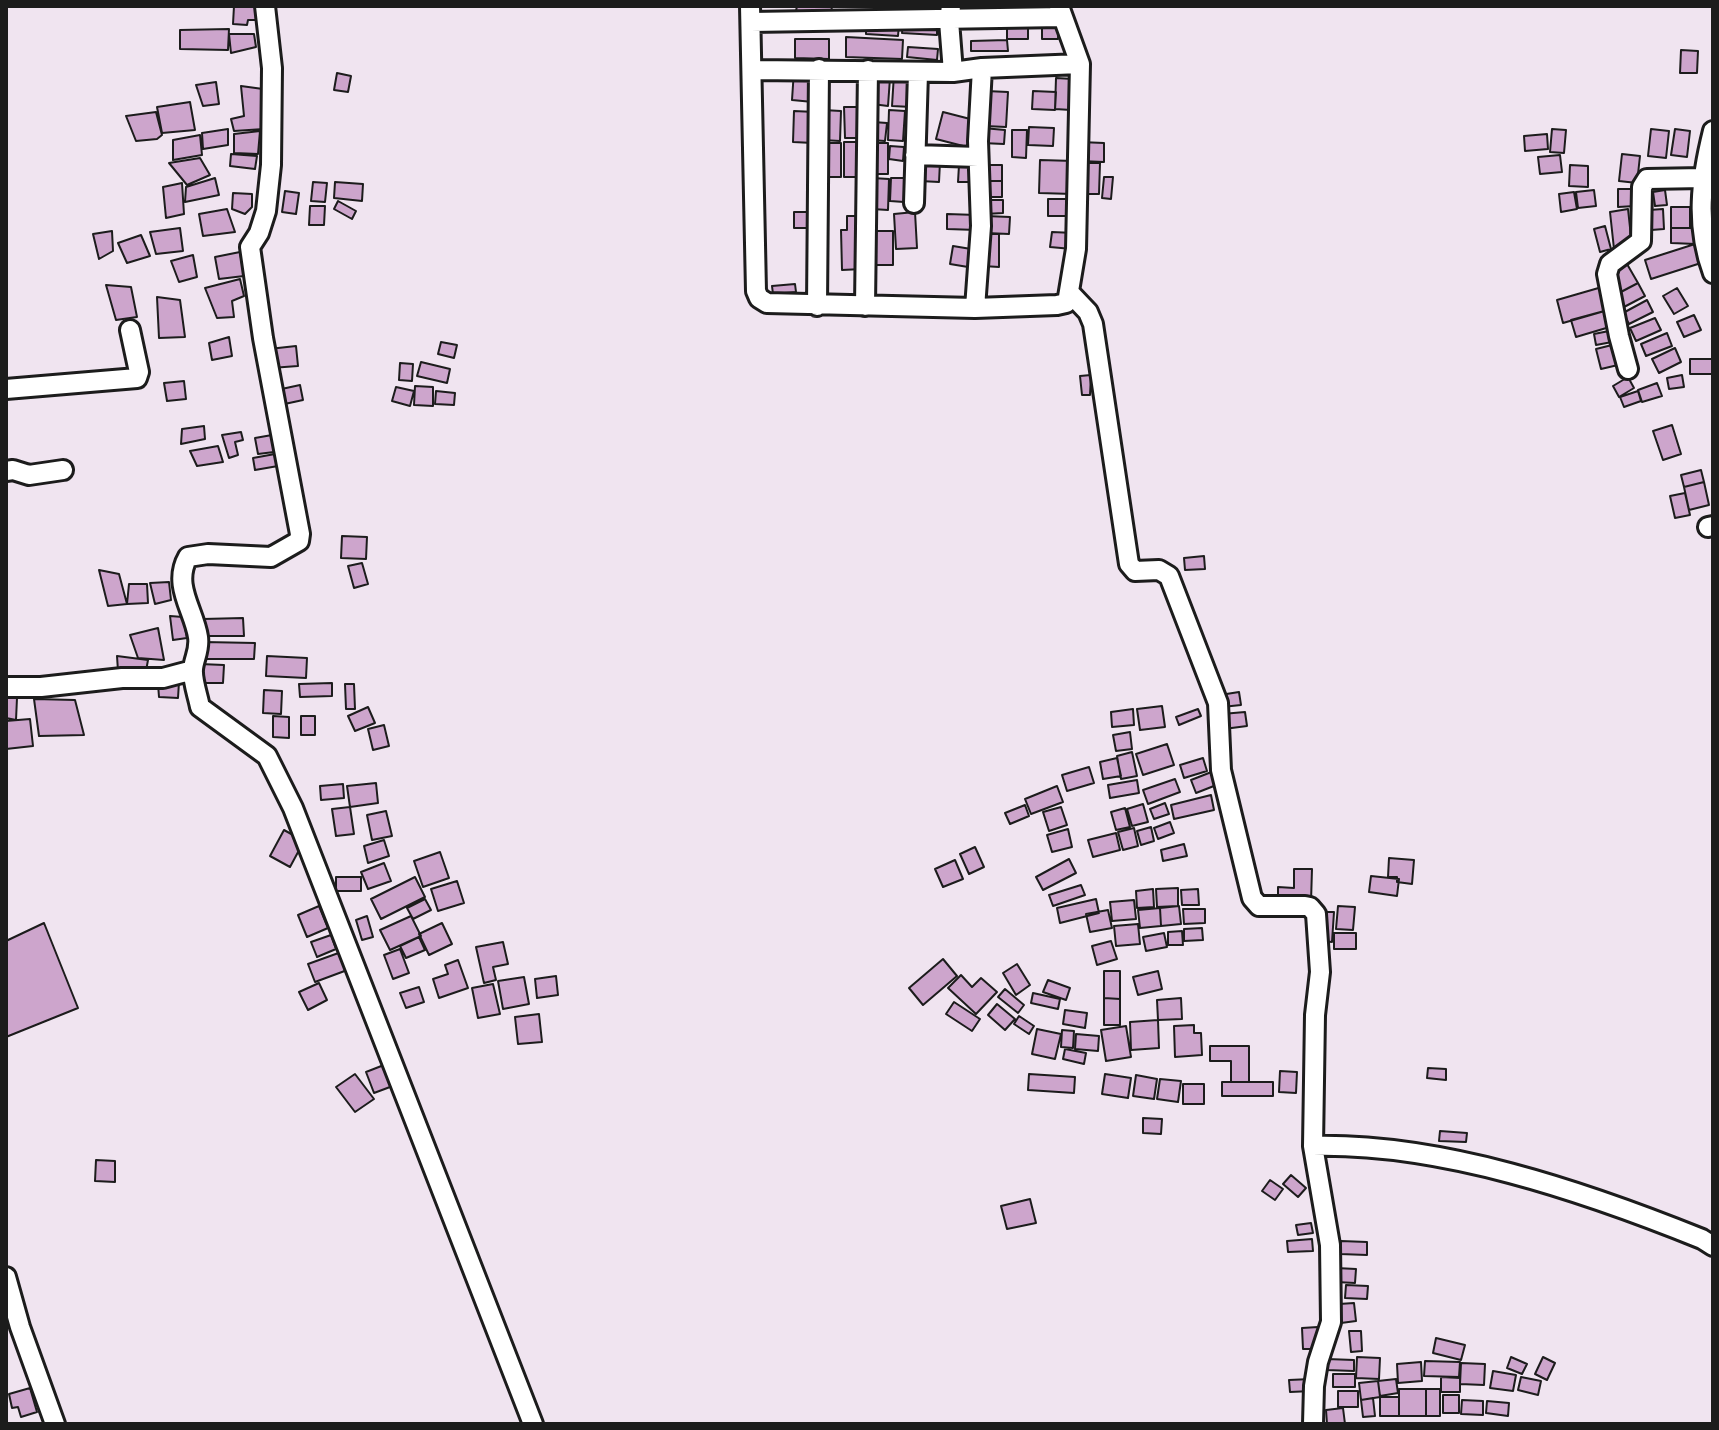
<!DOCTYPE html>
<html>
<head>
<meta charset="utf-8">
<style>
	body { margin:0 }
	#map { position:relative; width:1719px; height:1430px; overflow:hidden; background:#f0e4f0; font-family:Pangolin,sans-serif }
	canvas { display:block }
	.frame { position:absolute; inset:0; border:8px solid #1c1c1c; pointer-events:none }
</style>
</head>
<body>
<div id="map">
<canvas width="1719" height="1430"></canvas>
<div class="frame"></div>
</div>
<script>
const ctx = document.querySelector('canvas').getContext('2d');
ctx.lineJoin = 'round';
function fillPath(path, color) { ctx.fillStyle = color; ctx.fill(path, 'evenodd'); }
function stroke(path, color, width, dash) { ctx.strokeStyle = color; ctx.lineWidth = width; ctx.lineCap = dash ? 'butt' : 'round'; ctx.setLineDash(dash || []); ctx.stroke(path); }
const building = new Path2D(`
	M234,6h21l1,14h-8l-1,5 -14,-1z
	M797,6h35l-1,8 -35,-3z
	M1042,20l17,1 -1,18h-16z
	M1007,21h21v18h-21z
	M866,22l33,2 -1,12 -32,-2z
	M903,23l34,1v11l-35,-2z
	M229,29l-1,21 -48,-1v-19z
	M229,34h25l2,13 -25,6z
	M846,37l57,3 -1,19 -56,-2z
	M795,39h34v20l-34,-1z
	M1007,40l1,11h-37v-10z
	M908,47l30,2 -1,11 -30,-3z
	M1681,50l17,1 -1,22h-17z
	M794,70l21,1 -2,31 -21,-2z
	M337,73l14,3 -3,16 -14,-2z
	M894,74l20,2 -2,31 -20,-1z
	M875,76l15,2 -2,28 -16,-2z
	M1056,78l17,1 -2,31 -16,-1z
	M216,82l3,22 -16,2 -7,-21z
	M241,86l22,3 1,40 -30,2 -3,-12 13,-3z
	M986,91l22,1 -2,35 -21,-1z
	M1033,91l23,1 -1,18 -23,-1z
	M190,102l5,28 -33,3 -5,-26z
	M844,107h18l1,31h-18z
	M823,110l18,1 -1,30 -18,-1z
	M889,110l16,1 -2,30 -15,-1z
	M794,111l21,1 -2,31 -20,-1z
	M156,112l6,23 -5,4 -21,2 -10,-25z
	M943,112l35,9 -7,27 -35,-9z
	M873,122l14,1 -2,18 -14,-1z
	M1029,127l25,1 -1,18 -25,-1z
	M983,128l22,2 -1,14 -22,-1z
	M228,129v16l-25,4 -1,-16z
	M1552,129l14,1 -2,23 -14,-1z
	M1651,129l18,2 -3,27 -18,-2z
	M1675,129l15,2 -3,26 -16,-2z
	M1012,130h15l-1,28 -14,-1z
	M260,131l-2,23 -24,-1v-19z
	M1547,134l1,15 -23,2 -1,-15z
	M200,135l2,20 -29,5v-20z
	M844,142h19v35h-19z
	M1080,142l24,1v19l-24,-1z
	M822,143h19v34h-20z
	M869,143h19v31h-19z
	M890,146l14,1 -1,14 -14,-2z
	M231,154l26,2 -2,13 -25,-3z
	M1622,154l18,2 -3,27 -18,-2z
	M1560,155l2,17 -22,2 -2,-17z
	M200,158l10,17 -23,10 -18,-22z
	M1040,160l34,1 -1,33 -34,-1z
	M922,161l18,1 -1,20 -19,-1z
	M1081,163h19l-1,31h-19z
	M959,165l11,1 -1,16h-11z
	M984,165h18v16h-18z
	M1570,165l18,1v21l-19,-1z
	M1104,177h9l-2,22 -9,-1z
	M215,178l4,17 -34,7 1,-15z
	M872,178l17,1 -1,31 -16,-1z
	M891,178h14l-1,24 -14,-1z
	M984,181h18v16h-19z
	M313,182l14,1 -2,19 -14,-1z
	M335,182l28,2 -1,17 -28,-3z
	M182,183l2,31 -18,4 -3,-31z
	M1618,189h17v17l-17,1z
	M1594,190l2,16 -18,2 -2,-16z
	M1665,190l2,15 -12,1 -2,-14z
	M285,191l14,2 -3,21 -14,-2z
	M1574,192l3,17 -16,3 -2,-18z
	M233,193l19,1v13l-7,7 -13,-5z
	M1048,199h23v17h-23z
	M984,200h19v13l-18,1z
	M338,201l18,10 -4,8 -18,-10z
	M310,206h15l-1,19h-15z
	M1671,207h19v21h-19z
	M227,209l8,23 -32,4 -4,-22z
	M1628,209l4,37 -18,3 -4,-37z
	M1663,209l1,20 -13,1 -2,-20z
	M794,212h19v16h-19z
	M915,212l2,36 -21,1 -2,-35z
	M947,214l30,1v15l-30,-1z
	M847,216h14l1,53 -20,1 -1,-40h6z
	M986,216l24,1 -1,17 -23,-1z
	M1605,226l6,23 -11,3 -6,-23z
	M180,228l3,23 -27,3 -6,-22z
	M1671,228h25v16l-25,-1z
	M112,231l1,20 -14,8 -6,-25z
	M871,231h22v34h-22z
	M1052,232l22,1 -2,16 -22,-2z
	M983,234h16v33l-16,-1z
	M141,235l9,21 -23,7 -9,-20z
	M1695,244l6,19 -50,16 -6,-19z
	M953,246l18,3 -3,18 -18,-3z
	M240,252l4,24 -25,3 -4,-22z
	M193,255l4,22 -18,5 -8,-21z
	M1627,264l11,19 -19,10 -11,-19z
	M240,279l4,17 -12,5 2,16 -17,1 -12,-30z
	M1638,283l7,13 -21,11 -7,-13z
	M795,284l1,8 -23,2 -1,-8z
	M106,285l25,2 6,30 -21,3z
	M1602,287l6,23 -45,13 -6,-23z
	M1677,288l11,18 -14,8 -11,-18z
	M157,297l23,3 5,37 -26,1z
	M1647,300l6,12 -24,12 -6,-11z
	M1608,310l5,16 -37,11 -5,-17z
	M1694,315l7,15 -17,7 -7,-15z
	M1655,318l6,12 -25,11 -6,-13z
	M1609,331l3,11 -16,3 -2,-11z
	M1667,333l5,13 -26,10 -5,-12z
	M229,337l3,19 -20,4 -3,-17z
	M441,342l16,3 -3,13 -16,-4z
	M1612,345l6,20 -17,4 -5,-20z
	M296,346l2,20 -27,2 -2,-19z
	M1675,348l6,14 -22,11 -7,-14z
	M1690,359h23v15h-23z
	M421,362l29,7 -3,14 -30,-7z
	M400,363l13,1 -1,17 -13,-1z
	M1091,375l-1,20h-8l-2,-19z
	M1682,375l2,12 -15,2 -2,-11z
	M1628,377l6,11 -15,9 -6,-11z
	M184,381l2,18 -19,2 -3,-18z
	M1657,383l5,13 -20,6 -4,-12z
	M300,385l3,15 -23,5 -3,-15z
	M415,386l18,1v19l-19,-1z
	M396,387l18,4 -4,15 -18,-5z
	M436,391l19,2 -1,12 -19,-1z
	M1638,391l3,10 -17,6 -4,-10z
	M1672,425l9,29 -18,6 -10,-29z
	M204,426l1,13 -24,5 1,-15z
	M241,432l2,8 -8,2 3,13 -9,3 -7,-23z
	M272,435l2,17 -16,2 -3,-16z
	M218,446l5,16 -26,4 -7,-15z
	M275,454l3,12 -23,4 -2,-12z
	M1701,470l3,12 -20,5 -3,-12z
	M1704,482l5,23 -20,5 -5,-23z
	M1685,493l5,22 -15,3 -5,-22z
	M342,536l25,1 -1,22 -25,-1z
	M1204,556l1,13 -20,1 -1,-12z
	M362,563l6,21 -14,4 -6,-22z
	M99,570l20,4 8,30 -19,2z
	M169,582l2,18 -16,4 -5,-21z
	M129,584h18l1,19 -21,1z
	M170,616l13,1 4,21 -14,2z
	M243,618l1,18h-39l-2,-17z
	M158,628l6,32 -26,-2 -8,-23z
	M204,642l51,1 -1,16h-51z
	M117,656l31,4 -2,11h-28z
	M267,656l40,2 -1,20 -40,-2z
	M200,664l24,1 -1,18h-25z
	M179,682l-1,16 -19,-1 -1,-13z
	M332,683v13l-32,1 -1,-13z
	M345,684h9l1,25h-9z
	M264,690l18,1 -1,23 -18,-1z
	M1239,692l2,13 -19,2 -2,-12z
	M6,697l11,1 -1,22 -10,-2z
	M34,699l41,1 9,35 -45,1z
	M1162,706l3,21 -25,3 -3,-21z
	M368,707l7,16 -20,8 -7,-15z
	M1133,709l1,16 -22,2 -1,-15z
	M1198,709l3,7 -22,9 -3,-8z
	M1245,712l2,14 -23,3 -2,-15z
	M273,716l16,1v21l-16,-1z
	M301,716h14v19h-14z
	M30,719l3,27 -27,3v-28z
	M384,725l5,21 -16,4 -5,-21z
	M1130,732l2,17 -16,2 -3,-16z
	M1167,744l7,21 -31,10 -7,-21z
	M1132,752l5,24 -16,3 -4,-23z
	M1117,758l4,18 -18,3 -3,-17z
	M1203,758l4,13 -23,7 -4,-13z
	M1089,767l5,16 -27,8 -5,-16z
	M1214,771l5,13 -23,9 -5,-13z
	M1175,779l5,13 -32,12 -5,-14z
	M1137,780l2,13 -29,5 -2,-13z
	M376,783l2,20 -28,4 -3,-21z
	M343,784l1,14 -23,2 -1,-14z
	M1057,786l6,16 -32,12 -6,-15z
	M1211,795l3,15 -40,9 -3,-14z
	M1165,803l4,11 -15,5 -4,-10z
	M1143,804l5,18 -16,4 -5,-17z
	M1025,805l4,11 -19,8 -5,-11z
	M350,807l4,27 -18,2 -4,-27z
	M1061,807l6,18 -18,6 -6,-19z
	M1125,808l5,19 -14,3 -5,-18z
	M386,811l6,25 -20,4 -5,-25z
	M1170,822l4,11 -16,6 -4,-11z
	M1151,827l3,14 -13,4 -4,-14z
	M1134,828l4,18 -15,4 -5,-18z
	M1068,829l4,18 -20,5 -5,-17z
	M284,830l20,11 -14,26 -20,-11z
	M1116,833l4,17 -27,7 -5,-17z
	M384,840l5,16 -21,7 -4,-17z
	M1184,844l3,12 -24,5 -2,-11z
	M975,847l9,20 -15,7 -9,-20z
	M440,852l9,26 -26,9 -9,-26z
	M1389,858l25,2 -2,24 -15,-2v-5h-9z
	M1069,859l7,14 -33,17 -7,-13z
	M955,860l8,19 -20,8 -8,-18z
	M384,863l7,18 -23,8 -7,-17z
	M1294,869h18l-1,33h-33v-15l16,1z
	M1371,876l28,3 -2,17 -28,-4z
	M336,877h25v14h-25z
	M415,877l10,20 -44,22 -10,-20z
	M457,881l7,22 -26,8 -7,-22z
	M1081,885l4,10 -32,11 -4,-11z
	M1178,888v18l-21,1 -1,-18z
	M1153,889l1,18 -17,1 -1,-17z
	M1198,889l1,16h-17l-1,-15z
	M425,899l6,11 -18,9 -6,-11z
	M1096,899l3,14 -39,10 -3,-15z
	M1134,900l2,19 -24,2 -2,-19z
	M319,906l9,22 -21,9 -9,-22z
	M1179,906l2,18 -20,2 -1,-18z
	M1338,906l17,1 -2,23 -17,-1z
	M1160,908l1,18 -21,2 -2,-18z
	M1183,909h22v14l-21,1z
	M1108,910l4,18 -22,4 -4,-18z
	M1322,912h12l-2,30 -11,-1z
	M367,916l6,21 -11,3 -6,-20z
	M411,916l10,20 -31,14 -10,-20z
	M44,923l34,85 -72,29v-96z
	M442,923l10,21 -23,11 -10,-21z
	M1138,924l2,20 -24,2 -2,-20z
	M1202,928l1,12 -19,1v-12z
	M1182,931l1,14h-15v-13z
	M1164,933l3,14 -21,4 -3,-14z
	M1334,933h22v16h-22z
	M331,935l5,14 -19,8 -6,-15z
	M419,937l6,13 -19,8 -6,-12z
	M1111,941l6,18 -20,6 -5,-19z
	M503,942l5,22 -15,3 3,13 -12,3 -8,-36z
	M400,949l9,24 -16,6 -9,-24z
	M344,951l6,18 -35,13 -7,-18z
	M943,959l14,17 -34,29 -14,-17z
	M458,960l10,28 -29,10 -6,-19 15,-5 -3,-9z
	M1017,964l13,21 -14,10 -13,-22z
	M1104,971h16v28l-16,-1z
	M1158,971l4,18 -24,6 -5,-18z
	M961,975l11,12 9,-9 16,14 -21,22 -28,-26z
	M556,976l2,19 -21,3 -2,-19z
	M524,977l5,27 -26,5 -5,-28z
	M1048,980l22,8 -4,12 -23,-8z
	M319,983l8,17 -19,10 -9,-18z
	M493,984l7,30 -22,4 -6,-30z
	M419,987l5,15 -18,6 -6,-15z
	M1005,989l19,16 -6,8 -20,-16z
	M1033,993l27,6 -2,10 -27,-6z
	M1104,998l16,1v26h-16z
	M1181,998l1,21 -24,1 -1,-20z
	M954,1002l26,17 -8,12 -26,-17z
	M997,1004l18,15 -10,11 -17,-15z
	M1065,1010l22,3 -2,15 -22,-4z
	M539,1014l3,28 -24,2 -3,-27z
	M1019,1016l15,10 -5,8 -15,-10z
	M1158,1020l1,28 -28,2 -1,-28z
	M1194,1025v8h7l1,22 -27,2 -1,-31z
	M1126,1026l5,31 -25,4 -5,-31z
	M1037,1029l24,5 -6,25 -23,-5z
	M1062,1030l12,1 -1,17 -12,-1z
	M1076,1034l23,2 -1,15 -23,-2z
	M1210,1046h39v36h-18v-21h-21z
	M1065,1049l21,4 -2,11 -21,-5z
	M389,1063l9,21 -24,9 -8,-21z
	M1428,1068l18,1v11l-19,-2z
	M1280,1071l17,1 -1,21 -17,-1z
	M355,1074l19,25 -19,13 -19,-25z
	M1029,1074l46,3 -1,16 -46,-3z
	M1105,1074l26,4 -3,20 -26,-4z
	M1136,1075l21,4 -3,20 -21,-3z
	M1160,1079l21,2 -3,21 -21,-3z
	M1222,1082h51v14h-51z
	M1183,1084h21v20h-21z
	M1143,1118l19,1 -1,15 -18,-1z
	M1440,1131l27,2 -1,9 -27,-1z
	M96,1160l19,1v21l-20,-1z
	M1291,1175l15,13 -8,9 -15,-13z
	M1270,1180l13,9 -8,11 -13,-9z
	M1030,1199l6,24 -29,6 -6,-23z
	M1311,1223l2,10 -15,2 -2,-10z
	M1312,1239l1,12 -25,1 -1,-11z
	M1341,1241l26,1v13l-27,-1z
	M1336,1268l20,1 -1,14 -19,-1z
	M1346,1285l22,1 -1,13 -22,-1z
	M1354,1303l2,18 -15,2 -2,-19z
	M1318,1327l1,22h-16l-1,-21z
	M1349,1331h12l1,20 -11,1z
	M1436,1338l29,7 -4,15 -28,-7z
	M1357,1357l23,1 -1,21 -23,-1z
	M1511,1357l16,7 -5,10 -15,-6z
	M1543,1357l12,6 -8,17 -12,-6z
	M1327,1359l27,1v11l-28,-1z
	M1425,1361l35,1 -1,15 -35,-1z
	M1421,1362l1,19 -24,2 -1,-19z
	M1461,1363l24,1 -1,21 -24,-1z
	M1493,1371l23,4 -3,16 -23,-3z
	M1333,1374h22v13h-22z
	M1441,1377l19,1v14h-19z
	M1521,1377l20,4 -3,14 -20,-5z
	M1311,1379l1,12 -22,1 -1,-12z
	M1396,1379l2,14 -18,3 -2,-15z
	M1378,1381l2,16 -19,3 -2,-17z
	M30,1388l7,24 -16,5 -3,-10 -6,1 -3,-14z
	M1399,1389h27v27h-27z
	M1426,1389h14v27h-14z
	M1338,1391h20v16h-20z
	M1443,1395h16v18h-16z
	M1380,1397h19v19h-19z
	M1373,1398l2,18 -12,1 -2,-17z
	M1462,1400l21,1v14l-22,-1z
	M1487,1401l22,2 -1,13 -22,-3z
	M1343,1408l2,16h-18l-1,-14z`);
fillPath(building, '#cda5cc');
stroke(building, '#1c1c1c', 2);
const minor = new Path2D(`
	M265,6l7,62 -1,97 -5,46 -7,22 -9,14 13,91 37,196 -1,7 -28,16 -63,-3 -20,3c-16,28 6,53 10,80 2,13 -4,21 -5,32 -1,11 5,27 7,38l67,49 26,52 240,616
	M750,6l6,285 3,7 8,5 208,5 82,-3 9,-2 2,-6 8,-48 4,-185 -21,-58
	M951,6l-2,15 4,51
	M751,22l311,-5
	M752,70l201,2 29,-4 98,-4
	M1713,131c-12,48 -18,94 0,142
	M915,155l63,2
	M914,203l4,-130
	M1069,292l19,20 5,12 36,240 6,7 24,-1 10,6 49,127 3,67 31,128 7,8h46l5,1 6,7 4,58 -5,43 -2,131 17,99 1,77 -13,40 -4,24 -1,38
	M817,306l2,-237
	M865,306l3,-236
	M975,308l6,-82 -3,-85 4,-73
	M1628,369l-9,-33 -12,-62 3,-10 31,-23 1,-54 5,-8 56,-1
	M6,389l131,-11 2,-6 -9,-42
	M6,471l7,-1 16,5 34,-5
	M1708,527l5,-1
	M6,687h35l81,-9h41l30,-8
	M1313,1146c128,-3 270,45 389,93l11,7
	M6,1277l14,50 35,97`);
stroke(minor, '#1c1c1c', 24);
stroke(minor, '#fff', 18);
</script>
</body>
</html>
